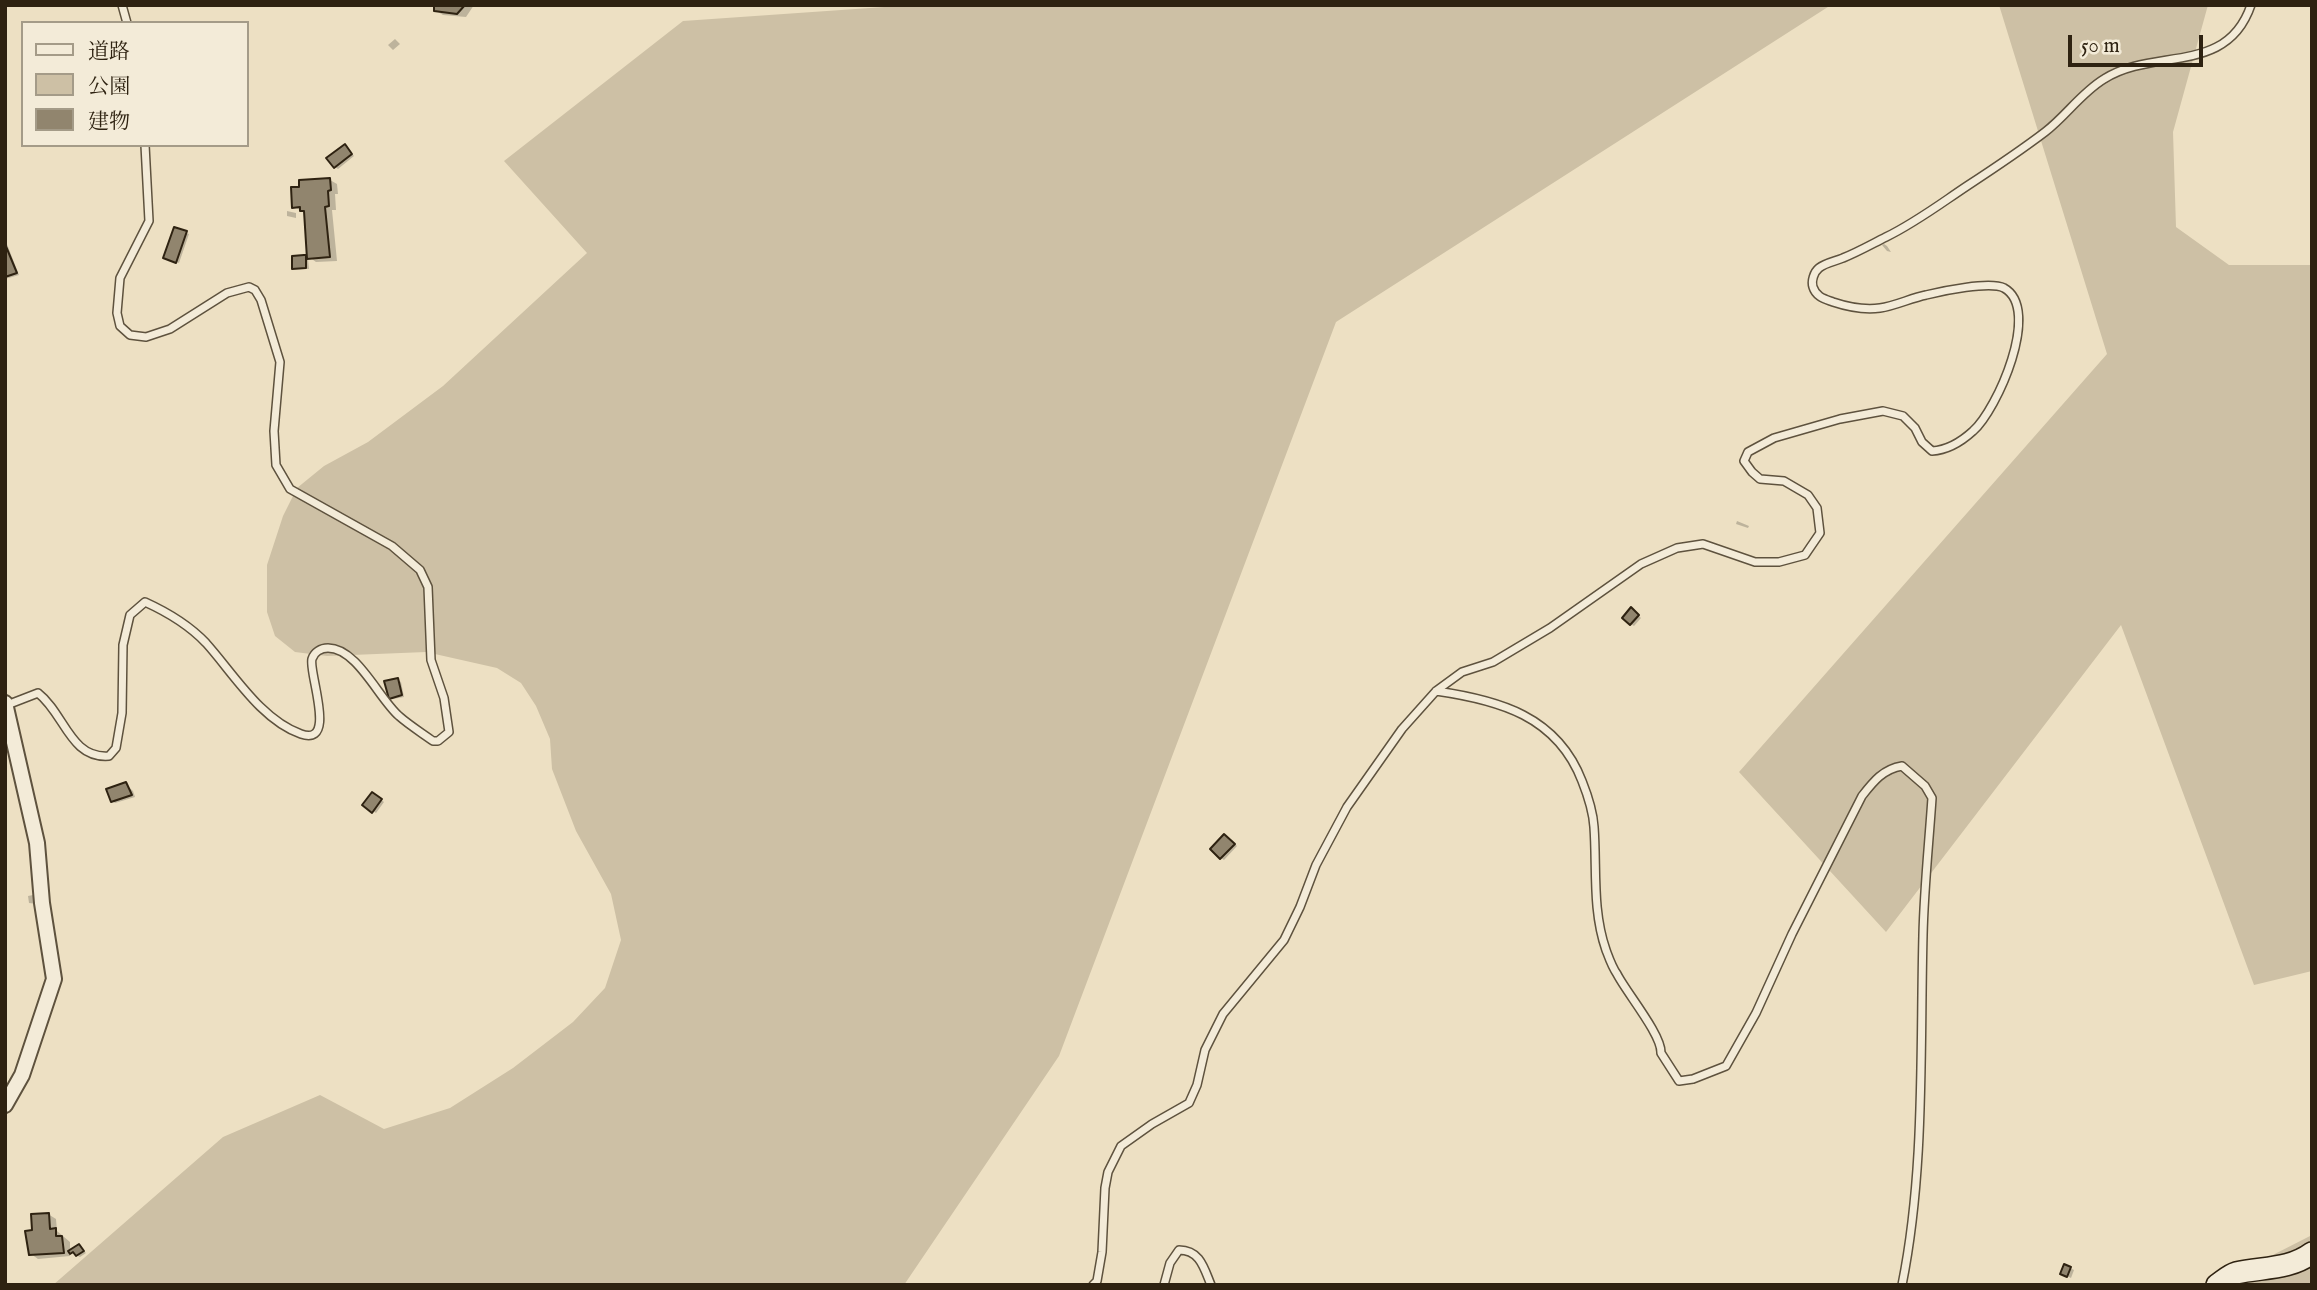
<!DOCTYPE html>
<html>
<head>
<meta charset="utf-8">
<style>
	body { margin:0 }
	#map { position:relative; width:2317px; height:1290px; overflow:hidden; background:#ede0c3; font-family:"IM FELL English","Noto Serif JP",serif }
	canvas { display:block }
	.frame { position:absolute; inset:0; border:7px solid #2e2211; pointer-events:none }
	.legend { position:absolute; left:21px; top:21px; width:228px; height:126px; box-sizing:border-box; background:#f3ebd8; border:2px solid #a49b88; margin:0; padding:9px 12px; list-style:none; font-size:21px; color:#2e2211 }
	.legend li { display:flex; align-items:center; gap:14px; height:35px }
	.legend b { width:35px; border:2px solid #a49b88 }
	.scale { position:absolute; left:2068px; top:35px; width:135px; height:32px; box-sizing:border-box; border:4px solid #2e2211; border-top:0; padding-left:9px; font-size:21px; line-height:24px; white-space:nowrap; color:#2e2211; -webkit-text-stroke:5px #f3ebd8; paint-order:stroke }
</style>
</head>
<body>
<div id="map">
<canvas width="2317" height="1290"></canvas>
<div class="frame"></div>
<ul class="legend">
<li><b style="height:9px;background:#f3ebd8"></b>道路</li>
<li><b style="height:19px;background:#cdc0a5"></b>公園</li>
<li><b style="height:19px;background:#91856e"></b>建物</li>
</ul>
<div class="scale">50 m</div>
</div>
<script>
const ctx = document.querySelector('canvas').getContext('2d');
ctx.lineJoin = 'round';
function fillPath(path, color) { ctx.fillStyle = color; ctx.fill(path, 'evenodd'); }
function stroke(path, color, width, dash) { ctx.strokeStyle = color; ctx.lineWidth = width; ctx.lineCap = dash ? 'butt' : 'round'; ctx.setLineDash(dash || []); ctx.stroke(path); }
fillPath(new Path2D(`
	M913,5h918l-495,317 -277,734 -155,229h-851l170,-148 97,-42 64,34 66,-21 63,-40 60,-46 32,-34 16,-48 -10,-46 -35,-63 -24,-62 -2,-30 -14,-33 -15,-23 -24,-15 -71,-16 -99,4 -32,-4 -20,-16 -8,-24v-47l16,-49 14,-28 27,-22 44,-24 75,-56 144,-133 -83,-92 179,-140z
	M1999,5h209l-35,127 3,95 53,38h83v706l-58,14 -133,-360 -235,307 -147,-160 368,-418z
	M2312,1235v50h-98z`), '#cdc0a5');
fillPath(new Path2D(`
	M436,5h38l-8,12 -23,-2 -8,-5z
	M395,39l5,5 -7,6 -5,-5z
	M345,146l9,10 -16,13 -3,-2z
	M330,180l7,4 1,10h-3l1,16h-4l5,51 -21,1 -7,-5 -3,-44 -12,-6z
	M287,211l9,2v5l-9,-2z
	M186,233l3,1 -10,29 -11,-4z
	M5,239l14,36 -14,4z
	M1884,244l3,2 4,6 -4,-1 -5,-6z
	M305,257l3,2 1,10 -15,-2z
	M1737,521l12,5 -1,2 -12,-4z
	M1634,611l7,7 -7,8 -3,-2z
	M398,680l3,2 3,15 -11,2 -3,-2z
	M125,784l8,7 2,6 -20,6 -3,-2z
	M373,794l11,8 -8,11 -11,-8z
	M1228,838l9,8 -13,14 -3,-2z
	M33,895l3,2 1,7 -8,-1 -1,-7z
	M48,1214l8,5 1,12 13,11v9l9,-5 7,7 -6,4 -10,-5v4l-32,3 -7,-5 2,-22z
	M2070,1268l4,2 -3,8 -6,-3z`), '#0003');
const building = new Path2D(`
	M434,5h31l-8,9 -23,-3z
	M345,144l7,10 -18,14 -8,-10z
	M330,178l1,12 -3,1 1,15 -4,1 5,50 -23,2 -3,-48h-4v-4l-8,1 -1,-21h8v-7z
	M174,227l13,4 -11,32 -13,-5z
	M5,244l12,29 -12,4z
	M304,255h2v13l-14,1v-13z
	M1631,607l8,8 -9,10 -8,-7z
	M398,678l4,17 -13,4 -5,-18z
	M126,782l6,13 -21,7 -5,-13z
	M372,792l10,7 -10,14 -10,-8z
	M1224,834l11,10 -15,15 -10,-10z
	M49,1213l1,16 6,-1v8h6l2,17 -35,2 -4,-24 7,-1 -1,-16z
	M79,1244l5,7 -8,5 -3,-4 -3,2 -2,-3z
	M2064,1264l7,3 -4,10 -7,-3z`);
fillPath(building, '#91856e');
stroke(building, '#2e2211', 2);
const service = new Path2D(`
	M122,5l5,18
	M1436,691c63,9 121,25 146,90 6,15 11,30 12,46 3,41 -2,83 12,123 3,8 6,17 11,24 9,18 45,61 44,79l18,28 14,-2 33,-13 30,-53 36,-79 70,-138c11,-14 21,-27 40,-30l23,20 7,12c-3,45 -8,91 -9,137 -3,117 2,236 -21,350
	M7,705l31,-12c27,21 32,66 71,63l7,-8 6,-35 1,-68 7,-30 15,-13c22,10 44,23 61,41 27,30 55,77 95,91 37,13 7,-62 11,-75 2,-7 9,-11 16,-11 29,0 51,51 71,68 10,9 23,17 34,25h5l11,-9 -5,-34 -13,-38 -3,-73 -8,-17 -28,-24 -102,-57 -14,-24 -2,-34 6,-69 -19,-62 -6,-10 -6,-3 -22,6 -57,36 -24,8 -16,-2 -10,-9 -3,-13 3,-35 29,-57 -4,-76
	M1093,1285l4,-4 5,-29 3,-64 3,-16 13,-26 31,-22 37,-21 8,-18 8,-35 18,-36 61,-74 16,-33 16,-42 31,-58 55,-78 34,-38 26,-19 31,-10 57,-34 91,-64 36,-16 26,-4 52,18h24l26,-7 15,-22 -3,-25 -9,-13 -24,-14 -24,-2 -8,-7 -8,-11 4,-9 26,-14 66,-19 43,-8 20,5 12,12 7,14 10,9c16,-1 29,-9 41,-20 24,-21 69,-122 31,-143 -14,-7 -62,3 -78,7 -15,3 -31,11 -46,13 -15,2 -32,-1 -47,-6 -8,-3 -17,-5 -20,-15 -2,-6 1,-15 6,-19 6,-5 17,-7 24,-10 15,-6 29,-14 43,-21 29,-14 54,-33 81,-51 26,-17 53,-35 78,-54 21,-16 36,-39 59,-53 50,-32 123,-3 147,-74
	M1164,1285l6,-22 9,-13c21,0 25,18 32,35`);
const minor = new Path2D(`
	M5,703l32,140 5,60 12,76 -32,96 -17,30`);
const secondary = new Path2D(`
	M2217,1285c6,-4 12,-10 19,-12 27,-6 53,-3 76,-20`);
stroke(service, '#5e523e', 10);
stroke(minor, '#5e523e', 18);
stroke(secondary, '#2e2211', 24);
stroke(service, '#f3ebd8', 7);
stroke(minor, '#f3ebd8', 14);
stroke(secondary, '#f3ebd8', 21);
</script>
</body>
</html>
